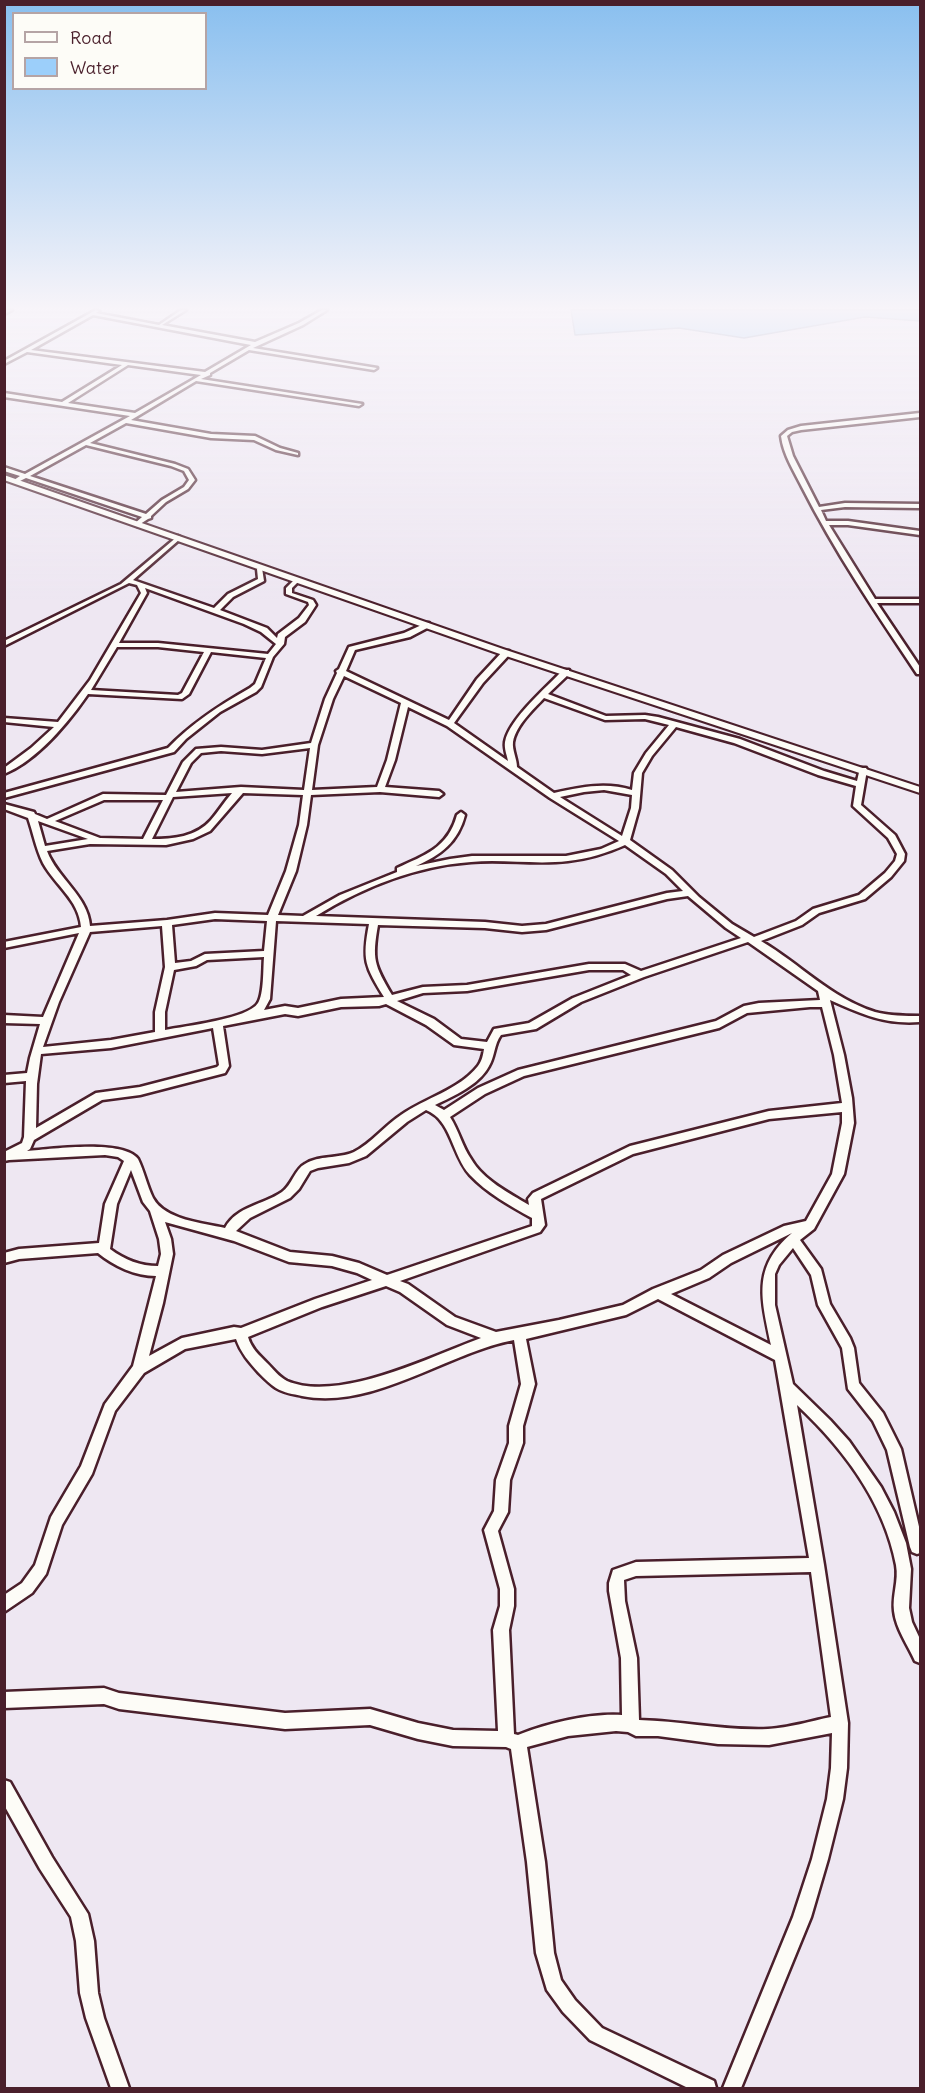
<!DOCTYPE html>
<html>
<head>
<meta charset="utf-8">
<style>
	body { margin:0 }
	#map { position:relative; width:925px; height:2093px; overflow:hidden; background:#eee7f2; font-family:Delius,sans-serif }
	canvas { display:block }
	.frame { position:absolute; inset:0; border:6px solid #4a1f2b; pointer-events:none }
	.legend { position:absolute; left:12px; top:12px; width:195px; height:78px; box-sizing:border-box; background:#fdfcf7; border:2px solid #b5a4a5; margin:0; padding:8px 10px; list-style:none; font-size:18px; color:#4a1f2b }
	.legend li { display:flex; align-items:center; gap:12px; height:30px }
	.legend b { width:30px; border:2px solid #b5a4a5 }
</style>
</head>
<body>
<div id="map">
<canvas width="925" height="2093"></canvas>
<div class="frame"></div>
<ul class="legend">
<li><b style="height:8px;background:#fdfcf7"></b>Road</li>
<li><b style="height:16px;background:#9ccffa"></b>Water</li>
</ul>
</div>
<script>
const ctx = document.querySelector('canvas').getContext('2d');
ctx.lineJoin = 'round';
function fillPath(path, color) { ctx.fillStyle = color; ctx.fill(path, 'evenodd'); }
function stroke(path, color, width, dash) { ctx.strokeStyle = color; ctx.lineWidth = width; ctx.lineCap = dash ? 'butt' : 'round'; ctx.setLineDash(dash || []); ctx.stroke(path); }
const water = new Path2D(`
	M571,310h349v11l-55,-4 -121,21 -65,-10 -104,7z`);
fillPath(water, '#9ccffa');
stroke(water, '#7b89a7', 1.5);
const minor = new Path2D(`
	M7,310h5l-8,4v-3z
	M96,310l3,1 -3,2 63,12 22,-15h5l-24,15 93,17 44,-19 23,-13h5l-24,15 -50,23 124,20 -3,2 -125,-20 -39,23v2l-9,4 161,25 -3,2 -163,-25 -65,39 80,14 44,2 25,12 18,5v2l-22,-5 -22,-10 -43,-2 -85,-15 -36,20 85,21 13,5 7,11 -7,9 -22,13 -15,14v2l-3,1 -11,7 -3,-2 8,-7 -116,-39 -8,4h-4v-2l6,-4 -16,-5v-4l21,7 105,-58 -126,-19v-4l58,9 60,-37 -95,-13 -23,12v-3zM93,315l158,30 -46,27 -174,-22zM128,365l73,10 -66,38 -67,-10zM86,445l85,21 13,5 5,9 -5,7 -22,13 -16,14 -116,-38z
	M920,413v4l-119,13 -9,2 -5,4 6,20 26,51 26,-4 75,1v4l-75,-1 -24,3 5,11h22l72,10v4l-72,-10h-19l46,74h45v4h-43l43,64v7h-3c-41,-61 -82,-122 -115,-187 -8,-16 -19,-33 -21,-51l7,-6 13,-4z
	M178,536l2,1v2l-47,41 81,28 14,-14 30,-15 -1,-10 5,-1 2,13 -31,16 -13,13 47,18 10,10 1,-4 21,-16 10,-13 -1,-3 -22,-8v-6l9,-9 5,1 -8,8v5l21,7 3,5 -11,17 -20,15 -1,7 -11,13 -12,30 -5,5 -36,20 -34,27 -12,13 -170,46v-5l164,-45c24,-25 52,-43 82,-60l5,-4 11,-26 -55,-6 -22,42 -7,5 -94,-5c-20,29 -51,66 -84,80v-6l27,-20 23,-21 -50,-5v-4l54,4 32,-42 51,-87 -4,-8 -8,-2 -125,63v-5l117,-57zM145,588l99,36 17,8 15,12 -8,10 -110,-11h-39l28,-50zM117,647h41l46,5 -22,41 -4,2 -87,-5z
	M426,623h3v4l-19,10 -55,13 -9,21 103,49 28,-41 26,-28h6v4l-26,28 -29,40 54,38c-1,-6 -4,-12 -3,-19 4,-23 42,-55 58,-72h6v4l-21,20 58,22 39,-1 13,2 82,22 84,32 33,10 3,-13h6l1,2 -6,35 34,30 10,19 -1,7 -13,16 -26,22 -46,14 -17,12 -41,16c39,23 70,57 114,71 15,4 30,4 45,4v6c-34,3 -59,-8 -90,-22l14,55 8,43 2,25 -10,51 -30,55 -14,11 21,29 9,35 20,34 4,10 5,35 24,30 18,36 19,82v22l-3,1 -5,-2 -2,-5 -23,-97 -14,-29 -25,-32 -6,-41 -24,-43 -7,-30 -18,-27 -14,17 -4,9v31l18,79 37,36 19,21 32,46 13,25 12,31 5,26 -2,39 3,14 8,17v24l-5,-2c-7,-16 -19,-32 -21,-50 -2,-16 5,-30 2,-46 -12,-63 -53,-117 -99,-160l27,160 24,158 -1,45 -4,31 -15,60 -17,58 -70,171h-18l70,-171 19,-58 15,-60 4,-31 1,-35 -63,12 -51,-1 -60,-8h-22l-8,-4 -12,-1 -48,5 -41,11 18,115 9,91 7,27 14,20 27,28 112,53 2,7h-28l-98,-48 -27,-28 -16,-22 -11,-37 -9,-91 -16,-113 -5,-2 -53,-1 -35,-7 -48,-14 -85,4 -166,-20 -15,-5 -100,4v-16l100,-4 15,5 166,20 85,-4 48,14 35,7 45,1 -5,-101 7,-24v-17l-16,-59 10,-19 2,-31 13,-37v-17l12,-42 -7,-44c-68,13 -140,70 -212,56 -9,-2 -18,-3 -26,-8 -6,-4 -12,-10 -17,-15 -10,-11 -18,-20 -23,-34l-51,10 -41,24 -29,38 -23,63 -30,51 -16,49 -14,19 -28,19v-17l18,-12 13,-18 16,-48 30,-51 24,-62 28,-38 23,-90c-21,0 -42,-10 -58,-23l-79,6 -15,4v-10l15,-4 80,-6 6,-39 19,-43 -6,-4 -13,-2 -96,5 -5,1v-9l18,-9 2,-6 2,-56 -22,2v-8l23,-2 3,-15 10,-34 -36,-1v-8l39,2 36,-84 -75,15v-6l77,-15c-2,-27 -26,-42 -38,-64 -7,-14 -10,-31 -15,-45l-24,-9v-5l30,8 1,2 12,5 56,-25 63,1 17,-33 13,-13 25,-2 41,3 49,-7 14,-44 12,-26 -1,-2 3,-2 10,-22 55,-14zM344,676l57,27 -14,57 -10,27 -65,3 6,-45 15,-46zM544,698l61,22 40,-1 24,6 -23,28 -12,20 -2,17c-26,-8 -51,-3 -78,3l-37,-26c0,-8 -5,-17 -4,-25 3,-17 20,-32 31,-44zM408,707l39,19 103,72 69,43 -18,8 -35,7h-94l-22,3 -34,7c25,-11 42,-24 49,-51l-4,-3 -4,3c-9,33 -32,40 -60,53v4l-57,23 -37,21 -25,-1 18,-44 11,-46 4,-30 69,-3 59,5 4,-3 -4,-3 -54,-4 10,-27zM676,727l58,16 84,32 38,11 -3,20 35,32 9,16 -2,7 -10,12 -26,22 -46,14 -17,12 -42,16 -22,-13 -33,-27 -27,-27 -42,-30 9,-32 3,-35 10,-17zM310,748l-6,42 -63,-3 -65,5 15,-29 10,-10 20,-2 41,3zM604,790l28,5 -1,13 -9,28 -62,-39 24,-5zM232,793c-8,9 -14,19 -21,27 -15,17 -38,19 -59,19l21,-42zM243,793l60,2 -4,30 -13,46 -18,44 -53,-2 -48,7 -77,6c-2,-30 -33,-48 -43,-75l43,-7 76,1 27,-6 17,-8zM104,800h59l-20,39 -43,-1 -45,-17zM38,821l50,18 -43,7zM625,845l41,29 17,17 -16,2 -121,31 -24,2 -37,-4 -169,-6c47,-29 100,-50 155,-54 32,-3 65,3 97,-1 20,-2 39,-8 57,-16zM688,896l38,32 15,10 -100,33 -16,-7h-36l-122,21 -44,2 -31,8c-18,-30 -20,-36 -14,-70l107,3 37,4 24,-2 121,-31zM215,919l52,2 -3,30 -59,3 -14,7 -16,2 -3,-38zM276,921l93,3c-7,36 -4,42 15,73l-43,2 -43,9 -13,-2 -21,4 6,-11zM162,926l3,41 -10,45v20l-44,8 -68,7 16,-45 31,-70zM748,942l70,49 2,9 -61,3 -15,3 -28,15 -198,49 -40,18 -34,22 -9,-5c19,-9 44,-20 54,-39 6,-10 5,-22 12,-31l35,-6 45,-27 63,-25zM264,957c-1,12 0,37 -6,46 -10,16 -73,23 -93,27v-18l9,-42 22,-4 11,-6zM589,970h34l8,5 -58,23 -44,25 -35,6 -7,13 -26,-3 -27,-20 -37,-18 26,-8 44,-2zM386,1004l40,21 28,20 30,4c-1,6 -2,12 -6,17 -19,24 -53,32 -77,49 -17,11 -29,28 -47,37 -16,7 -35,3 -49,12 -10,5 -13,21 -23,28 -19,13 -45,14 -57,36 -22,-5 -60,-8 -72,-30 -6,-12 -9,-27 -15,-39 -15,-20 -86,-10 -111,-8l3,-2 4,-9 68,-40 38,-5 85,-22 4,-7 -6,-40 62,-12 13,2 43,-9 38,-1zM810,1007h12l12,48 8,48 -73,8 -139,35 -97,47 -5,6 1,6c-20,-12 -46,-25 -58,-46 -9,-13 -12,-28 -21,-42l35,-23 39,-18 195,-48 28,-15zM213,1028l6,37 -2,2 -77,20 -44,6 -60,35 1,-44 4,-30 70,-6zM426,1110c26,10 26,46 44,65 17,18 40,31 62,43v8l-145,49 -28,-12 -27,-7 -42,-4 -54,-21 14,-13 40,-20 9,-9 11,-18 8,-3 31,-5 17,-7 41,-34zM842,1112v11l-10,51 -26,47 -22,5 -61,29 -22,15 -48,19 -30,16 -64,15 -63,12 -41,-15 -47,-33 -8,-3 140,-49 5,-7 -4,-26 92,-45 136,-35zM131,1170l12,32 7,9 9,28 2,15 -3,12c-18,0 -33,-6 -48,-17l7,-45zM165,1222l69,19 55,21 43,4 25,7 15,7 -57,19 -74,29 -7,-1 -52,11 -33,18 14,-53 10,-49 -2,-15zM792,1233c-41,35 -30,67 -21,112l-100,-51 38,-16 22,-15zM386,1286l14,6 47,33 34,13c-49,18 -142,65 -194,43 -8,-4 -14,-12 -20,-18 -8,-8 -16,-15 -19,-26l74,-30zM658,1299l117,61 34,198 -173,4 -23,8 -4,13v8l12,67 1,57c-32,-2 -74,8 -104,20l-4,-1 -5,-104 5,-24v-17l-16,-58 10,-19 2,-32 13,-37v-17l12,-42 -9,-45 100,-24zM811,1572l20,145c-20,4 -42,11 -63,12 -44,2 -86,-8 -129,-9l-2,-62 -12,-57 -1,-21 12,-4z
	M4,1780l6,2 42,75 36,57 6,27 4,52 6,25 25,70h-18l-25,-70 -6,-25 -4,-52 -5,-24 -31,-48 -36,-64z`);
const tertiary = new Path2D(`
	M4,475l499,174 417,138v6l-423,-140 -493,-173z`);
stroke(minor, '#4a1f2b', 5);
stroke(tertiary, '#4a1f2b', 4);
fillPath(minor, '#fdfcf7');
fillPath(tertiary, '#fdfcf7');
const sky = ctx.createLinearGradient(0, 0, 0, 603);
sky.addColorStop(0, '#89bfef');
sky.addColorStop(0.51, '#f7f4f9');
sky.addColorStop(1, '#f7f4f900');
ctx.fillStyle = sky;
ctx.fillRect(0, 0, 925, 603);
</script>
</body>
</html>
